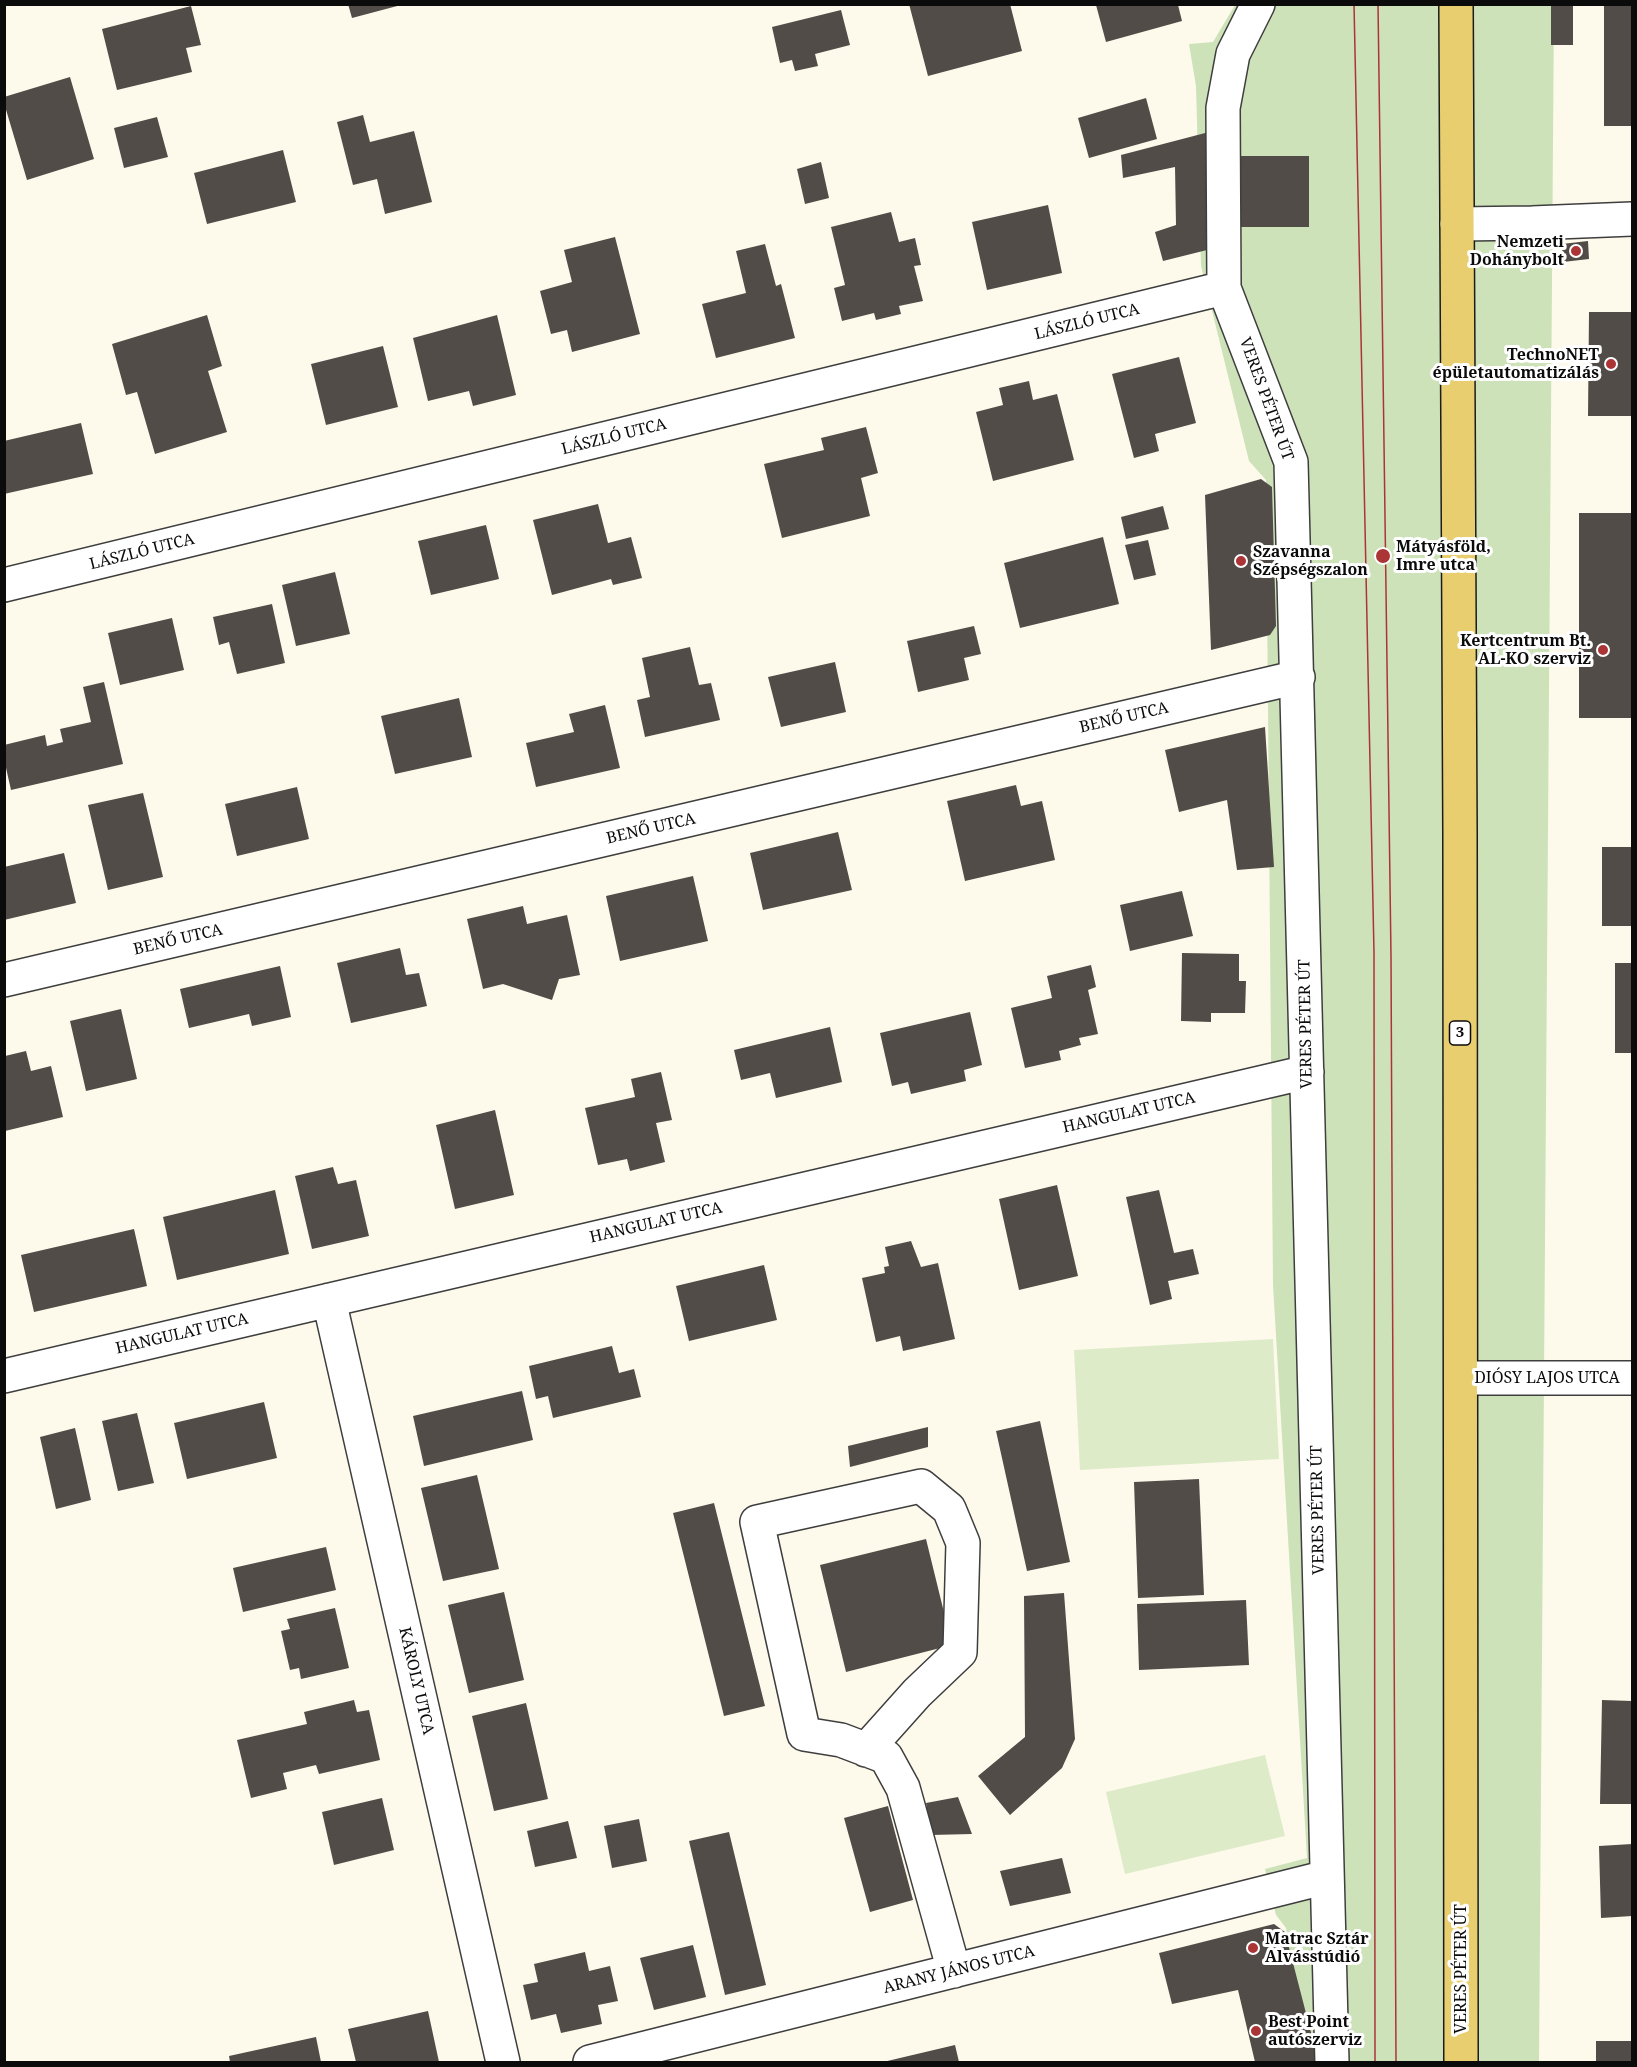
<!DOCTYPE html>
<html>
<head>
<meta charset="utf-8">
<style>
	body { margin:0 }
	#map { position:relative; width:1637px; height:2067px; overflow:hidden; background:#fdfaeb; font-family:"Noto Serif",serif }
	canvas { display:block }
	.frame { position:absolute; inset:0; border:6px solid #0b0b0b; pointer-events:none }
</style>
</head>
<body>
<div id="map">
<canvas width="1637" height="2067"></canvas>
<div class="frame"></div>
</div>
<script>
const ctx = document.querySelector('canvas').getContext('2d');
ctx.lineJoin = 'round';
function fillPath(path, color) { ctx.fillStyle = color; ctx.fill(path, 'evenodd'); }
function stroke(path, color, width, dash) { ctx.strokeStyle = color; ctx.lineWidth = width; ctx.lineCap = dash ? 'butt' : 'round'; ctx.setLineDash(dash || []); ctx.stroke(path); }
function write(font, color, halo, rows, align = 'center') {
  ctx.font = font + ' "Noto Serif",serif'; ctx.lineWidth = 6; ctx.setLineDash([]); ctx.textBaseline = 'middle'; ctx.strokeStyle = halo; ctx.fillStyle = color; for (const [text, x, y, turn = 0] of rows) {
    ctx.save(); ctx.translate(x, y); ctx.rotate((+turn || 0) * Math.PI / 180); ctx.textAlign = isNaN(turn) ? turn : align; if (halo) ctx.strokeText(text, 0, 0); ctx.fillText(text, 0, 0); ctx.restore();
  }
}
fillPath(new Path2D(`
	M1235,5h319l-15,2057h-233l-20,-134 -10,-13 -11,-46 42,-11 -34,-573 -7,-805 -17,-19 -48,-195 -5,-180 -7,-42 24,-2z`), '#cde2b9');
fillPath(new Path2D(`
	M1273,1339l6,120 -199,11 -6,-120z
	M1265,1755l20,81 -160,38 -19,-82z`), '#deebc9');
fillPath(new Path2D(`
	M348,4h52l1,1 -49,13z
	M909,4h101l12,47 -94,25z
	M1551,4h22v41h-22z
	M1604,4h28v122h-28z
	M1096,5h82l4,16 -76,21z
	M191,6l10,39 -15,3 6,24 -75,18 -15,-61z
	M841,10l9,35 -35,9 3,12 -23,5 -3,-11 -12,3 -8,-36z
	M70,77l24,82 -67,21 -23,-77v-6z
	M1146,98l11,41 -68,19 -11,-40z
	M363,115l7,27 44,-11 18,71 -47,12 -8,-35 -24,6 -16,-63z
	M157,117l11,40 -44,11 -10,-40z
	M1209,132l2,117 -48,12 -8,-29 21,-7 -1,-58 -52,11 -2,-23z
	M283,150l13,52 -89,22 -13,-51z
	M1237,156h72v71h-72z
	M821,162l8,36 -24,6 -8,-35z
	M1048,205l14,68 -75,17 -15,-68z
	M891,212l8,30 16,-4 6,27 -7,1 9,35 -24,5 2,8 -25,6 -2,-7 -32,8 -8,-33 11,-3 -14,-58z
	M615,237l25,97 -68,18 -5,-22 -16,4 -11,-43 32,-9 -8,-32z
	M1588,241l1,18 -26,3 -1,-18z
	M765,244l11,42 5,-2 14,54 -79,20 -14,-54 44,-11 -10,-42z
	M1589,312h43v104h-44z
	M207,315l15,51 -14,5 19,61 -72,22 -18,-62 -11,3 -14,-51z
	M497,315l19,80 -43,11 -4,-15 -41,10 -15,-63z
	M383,346l15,61 -72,18 -15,-61z
	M1179,357l17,66 -41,11 4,17 -25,7 -22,-84z
	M1029,381l4,19 24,-6 17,66 -81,21 -17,-69 27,-7 -4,-17z
	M81,423l12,51 -89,20v-53z
	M866,427l12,46 -17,5 9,38 -88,22 -18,-74 60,-14 -3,-12z
	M1261,479l11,8 4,139 -6,9 -59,15 -6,-155z
	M598,504l10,39 23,-6 11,41 -29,7 -2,-6 -59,16 -19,-75z
	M1163,506l6,23 -43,10 -5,-22z
	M1579,513h53v205h-53z
	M486,525l13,54 -68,16 -13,-54z
	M1103,537l16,67 -99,24 -16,-65z
	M1148,540l8,35 -22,5 -9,-35z
	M335,572l15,62 -54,12 -14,-61z
	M272,604l13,59 -48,11 -8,-32 -10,3 -6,-28z
	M172,618l12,52 -64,15 -12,-52z
	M974,626l7,28 -17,4 5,22 -51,12 -11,-51z
	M690,647l9,38 12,-2 9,37 -75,17 -8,-37 13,-3 -8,-39z
	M835,662l11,50 -65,15 -13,-50z
	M104,682l19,82 -112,26 -7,-31v-14l41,-10 2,11 16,-4 -3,-13 31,-7 -8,-35z
	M459,698l13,59 -77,17 -14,-58z
	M605,705l15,63 -84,19 -10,-44 48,-11 -5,-18z
	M1265,727l9,140 -37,3 -10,-70 -48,12 -14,-62z
	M1016,785l5,21 21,-5 13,59 -90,21 -18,-80z
	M297,787l12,52 -72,17 -12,-52z
	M143,793l20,84 -55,13 -20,-85z
	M838,832l14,58 -89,20 -13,-57z
	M1602,847h30v79h-30z
	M64,853l12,50 -72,17v-53z
	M693,876l15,65 -88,20 -14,-65z
	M1182,891l11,45 -63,15 -10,-46z
	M523,906l4,18 40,-9 13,60 -21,4 -7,21 -49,-16 -20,5 -16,-70z
	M400,948l6,27 13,-2 8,33 -76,17 -14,-60z
	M1182,953l57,1v27h7l-1,32h-34v9l-30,-1z
	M1615,963h17v90h-17z
	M1091,965l5,22 -8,3 10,44 -19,4 2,7 -22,6 2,9 -36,8 -14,-60 41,-10 -5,-22z
	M280,966l11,51 -39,9 -3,-12 -60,14 -9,-39z
	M121,1009l16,70 -51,12 -16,-70z
	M970,1012l12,53 -18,5 2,11 -55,13 -3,-12 -16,4 -12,-53z
	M830,1027l12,55 -66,16 -6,-25 -29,7 -7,-30z
	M26,1051l5,20 20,-5 12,51 -58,14v-75z
	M661,1072l11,48 -16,3 9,39 -35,9 -3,-12 -29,6 -13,-57 50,-11 -4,-18z
	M495,1110l19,85 -59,14 -19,-84z
	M333,1167l5,17 18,-4 13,56 -57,13 -17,-73z
	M1057,1185l21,91 -59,14 -20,-91z
	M275,1190l14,64 -112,26 -14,-63z
	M1159,1190l15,63 19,-4 6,25 -31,7 4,18 -22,6 -24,-108z
	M134,1229l13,57 -113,26 -13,-57z
	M911,1241l10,26 17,-4 17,76 -52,12 -3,-15 -24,6 -14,-64 23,-5 -1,-6 5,-1 -4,-19z
	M764,1265l13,55 -88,21 -13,-55z
	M612,1346l7,27 15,-4 7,28 -88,21 -5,-22 -12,3 -7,-33z
	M522,1391l11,49 -109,26 -11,-50z
	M264,1402l13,56 -90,21 -13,-56z
	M137,1413l17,70 -36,8 -16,-70z
	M1040,1421l30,141 -43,9 -31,-140z
	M928,1427v20l-78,20 -2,-21z
	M75,1428l16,72 -35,9 -16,-72z
	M477,1475l22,94 -56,12 -22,-93z
	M1199,1479l5,116 -66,3 -4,-116z
	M714,1503l51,203 -41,10 -51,-203z
	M926,1539l26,106 -106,27 -26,-107z
	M326,1547l10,43 -93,22 -10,-44z
	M504,1592l20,88 -55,13 -21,-88z
	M1064,1593l11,146 -13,29 -52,47 -32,-39 47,-39 -1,-141z
	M1246,1600l3,65 -110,5 -2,-66z
	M335,1608l14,60 -48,11 -2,-11 -9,2 -9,-39 9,-2 -3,-10z
	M354,1700l3,12 12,-2 11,50 -61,14 -3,-9 -33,8 4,16 -36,9 -14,-58 70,-16 -3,-12z
	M1602,1700l30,1v103h-32z
	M526,1703l22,96 -54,12 -22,-95z
	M958,1797l14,37 -41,1 -5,-32z
	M382,1798l12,52 -60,15 -12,-53z
	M888,1806l25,94 -43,12 -26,-94z
	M639,1819l8,42 -35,7 -8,-42z
	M568,1821l9,37 -42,9 -8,-36z
	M729,1832l37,153 -41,10 -36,-154z
	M1632,1844v72l-31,2 -2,-72z
	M1062,1858l9,35 -61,13 -10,-35z
	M1274,1924l11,8 30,116v14h-60l-17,-72 -66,14 -13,-51z
	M693,1945l13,52 -52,13 -14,-52z
	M585,1952l4,19 21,-5 8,35 -20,4 4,19 -41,9 -5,-19 -25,6 -8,-35 15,-3 -4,-18z
	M428,2011l11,51h-83l-8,-33z
	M316,2037l5,25h-91l-1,-6z
	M1596,2041h36v21h-36z
	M955,2045l4,17h-76z`), '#524c48');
const minor = new Path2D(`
	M1258,4l-25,50 -10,54 1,180 67,174 41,1600
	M1457,224l75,-1 100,-4
	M4,585l1220,-297
	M4,980l1294,-303
	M329,1300l174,762
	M4,1376l1303,-304
	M1461,1378h171
	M866,1750l51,-57 43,-41 3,-109 -14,-34 -28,-23 -164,36 47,212 37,6 45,17 17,31 51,183
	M590,2062l737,-185`);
const major = new Path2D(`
	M1456,4l4,827 1,1231`);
stroke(minor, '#3e3e3e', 36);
stroke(major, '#1c1c1c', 36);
stroke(minor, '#fff', 33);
stroke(major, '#e8ce6f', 33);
stroke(new Path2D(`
	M1354,4l20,949 1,1109
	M1378,4l13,952 5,1106`), '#aa3436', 1.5);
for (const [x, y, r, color] of [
	[1576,251,6,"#aa3436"],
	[1611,364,6,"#aa3436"],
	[1383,556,8,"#aa3436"],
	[1241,561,6,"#aa3436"],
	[1603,650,6,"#aa3436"],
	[1253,1948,6,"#aa3436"],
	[1256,2031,6,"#aa3436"]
]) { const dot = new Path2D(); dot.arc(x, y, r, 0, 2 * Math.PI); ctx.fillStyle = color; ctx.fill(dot); stroke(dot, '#fff', 2); }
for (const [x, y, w] of [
	[1460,1033,21]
]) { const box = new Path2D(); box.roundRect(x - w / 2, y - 12, w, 24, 4.5); ctx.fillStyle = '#fff'; ctx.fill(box); stroke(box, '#0b0b0b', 1.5); }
write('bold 15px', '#0b0b0b', null, [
	["3",1460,1033]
]);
write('bold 16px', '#0b0b0b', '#fff', [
	["Nemzeti",1564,242,"right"],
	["Dohánybolt",1564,260,"right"],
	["TechnoNET",1599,355,"right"],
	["épületautomatizálás",1599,373,"right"],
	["Mátyásföld,",1396,547],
	["Imre utca",1396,565],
	["Szavanna",1253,552],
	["Szépségszalon",1253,570],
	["Kertcentrum Bt.",1591,641,"right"],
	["AL-KO szerviz",1591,659,"right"],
	["Matrac Sztár",1265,1939],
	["Alvásstúdió",1265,1957],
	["Best Point",1268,2022],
	["autószerviz",1268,2040]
], 'left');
write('16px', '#0b0b0b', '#fff', [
	["LÁSZLÓ UTCA",1087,322,-14],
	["VERES PÉTER ÚT",1266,399,70],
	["LÁSZLÓ UTCA",614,437,-14],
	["LÁSZLÓ UTCA",142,552,-14],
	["BENŐ UTCA",1124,718,-13],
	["BENŐ UTCA",651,829,-13],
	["BENŐ UTCA",178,940,-13],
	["VERES PÉTER ÚT",1306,1024,-91],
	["HANGULAT UTCA",1129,1113,-13],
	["HANGULAT UTCA",656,1223,-13],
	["HANGULAT UTCA",182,1334,-13],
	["DIÓSY LAJOS UTCA",1547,1378],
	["VERES PÉTER ÚT",1318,1510,-91],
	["KÁROLY UTCA",416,1681,77],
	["VERES PÉTER ÚT",1461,1969,-90],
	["ARANY JÁNOS UTCA",959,1970,-14]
]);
</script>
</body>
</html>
